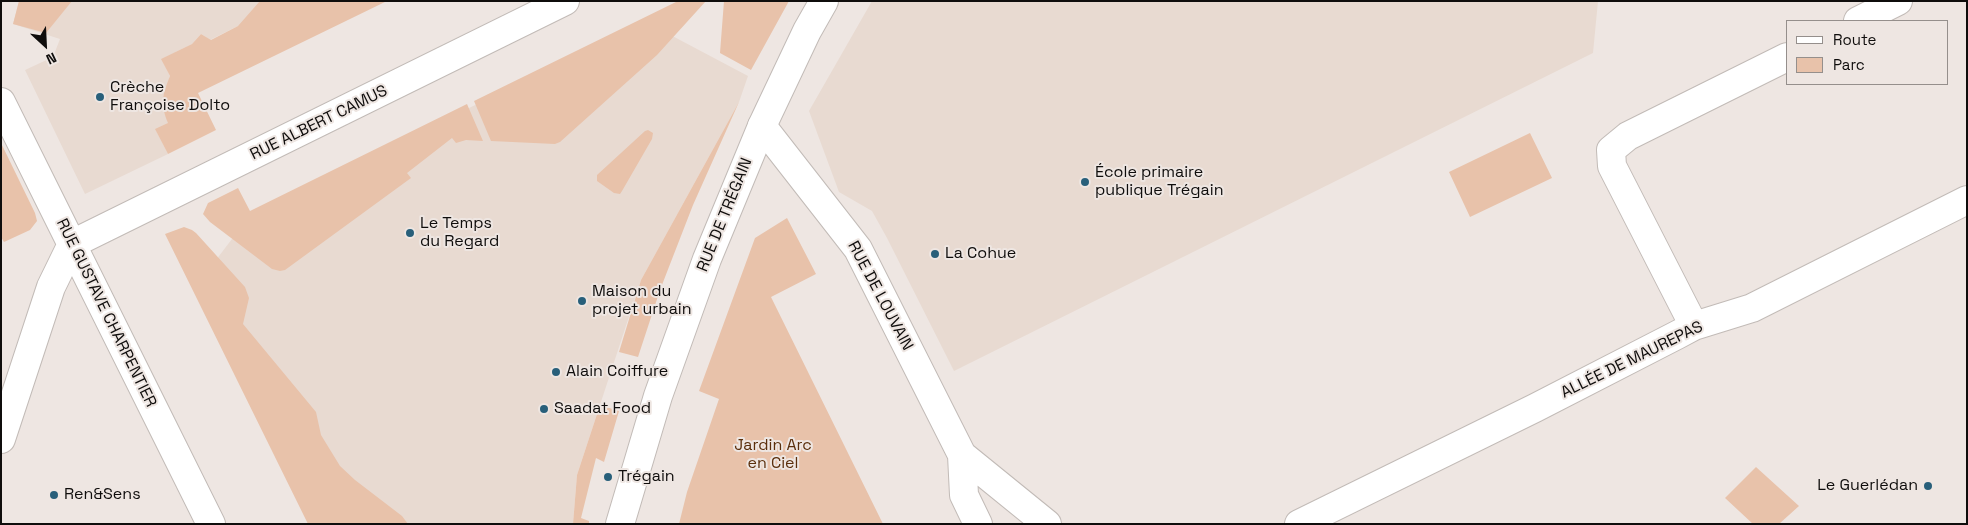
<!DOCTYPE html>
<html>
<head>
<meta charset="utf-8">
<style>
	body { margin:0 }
	#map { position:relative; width:1968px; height:525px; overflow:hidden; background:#eee6e2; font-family:"Space Grotesk",sans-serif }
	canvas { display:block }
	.frame { position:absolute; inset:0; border:2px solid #0f0d0c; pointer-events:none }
	.legend { position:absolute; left:1786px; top:20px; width:162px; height:65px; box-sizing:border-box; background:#eee6e2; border:1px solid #958f8c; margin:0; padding:6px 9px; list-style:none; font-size:15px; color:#0f0d0c }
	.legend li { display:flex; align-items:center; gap:10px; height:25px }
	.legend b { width:25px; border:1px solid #958f8c }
	.north { position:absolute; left:20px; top:20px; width:50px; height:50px; -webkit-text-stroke:4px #eee6e2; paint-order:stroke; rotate:155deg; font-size:14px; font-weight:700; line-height:20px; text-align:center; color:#0f0d0c }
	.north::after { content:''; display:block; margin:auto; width:18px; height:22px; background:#0f0d0c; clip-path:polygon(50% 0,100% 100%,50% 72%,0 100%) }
</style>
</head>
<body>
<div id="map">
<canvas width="1968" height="525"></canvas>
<div class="frame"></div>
<ul class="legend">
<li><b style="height:6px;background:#fff"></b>Route</li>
<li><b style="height:14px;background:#e8c2aa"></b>Parc</li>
</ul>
<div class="north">N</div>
</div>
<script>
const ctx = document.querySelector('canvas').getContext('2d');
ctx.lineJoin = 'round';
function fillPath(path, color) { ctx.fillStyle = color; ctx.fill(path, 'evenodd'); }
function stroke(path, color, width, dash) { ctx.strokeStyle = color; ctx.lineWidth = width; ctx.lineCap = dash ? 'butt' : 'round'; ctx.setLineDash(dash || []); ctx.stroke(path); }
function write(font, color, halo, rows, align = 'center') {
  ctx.font = font + ' "Space Grotesk",sans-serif'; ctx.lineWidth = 4; ctx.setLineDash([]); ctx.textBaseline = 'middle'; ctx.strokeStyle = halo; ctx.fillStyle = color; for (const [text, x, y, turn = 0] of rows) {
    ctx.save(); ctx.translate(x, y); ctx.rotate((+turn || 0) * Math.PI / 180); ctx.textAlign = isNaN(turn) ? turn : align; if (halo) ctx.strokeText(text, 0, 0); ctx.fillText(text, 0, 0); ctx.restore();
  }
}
fillPath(new Path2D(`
	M19,1h255l-12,13 -52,26 -9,-6 -9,10 -30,15 8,17 -8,25v7l7,15 -13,7 12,24 -83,40 -60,-124 28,-13 7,-18 -47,-15z
	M872,1h726l-5,52 -639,318 -67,-133 -15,-27 -33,-19 -30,-81z
	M646,22l102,54 -9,26 -98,178 -64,195 -4,49h-247l-123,-247 48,-63z`), '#e8dad1');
fillPath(new Path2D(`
	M19,1h53l-26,32 -33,-9z
	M260,1h127l-189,92 18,37 -48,24 -13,-25 13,-6c-8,-19 -6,-27 2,-47l-9,-17 31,-15 9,-10 10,6 27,-14z
	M678,1h28l-49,54 -97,87 -5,2 -64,-3 -17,-40z
	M724,1h65l-38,69 -31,-17z
	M739,102l-46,103 -33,85 -22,67 -19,-5 22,-72z
	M467,104l16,37 -17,-1 -10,3 -4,-5 -45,35 4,5 -126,92 -5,1 -8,-2 -62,-47 -7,-8 5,-11 30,-15 12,23z
	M648,130l5,3 -1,6 -30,52 -2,3 -6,-1 -17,-12v-6l48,-44z
	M1530,133l22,45 -82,39 -21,-45z
	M1,143l34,70 2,8 -7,9 -26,12 -3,-5z
	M787,218l29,56 -45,23 112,227h-204l8,-32 32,-93 -20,-8 56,-153z
	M184,227l8,3 4,3 49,54 4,11 -6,26 73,88 5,23 19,31 15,14 47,36 6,8h-100l-143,-290z
	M600,405l19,6 -15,51 -8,-4 -15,60 8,3v3h-16l4,-49z
	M1756,467l43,39 -20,18h-26l-28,-26z`), '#e8c2aa');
const street = new Path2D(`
	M1858,21l40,-20
	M1,102l210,422
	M762,126l96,123 104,206 85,69
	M72,244l493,-243
	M1694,326l-82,-160 -1,-16 17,-14 159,-79
	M1,439l50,-152 21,-43
	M962,455l2,40 14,29
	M1299,524l236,-116 142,-73 17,-9 58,-18 215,-108`);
const secondary = new Path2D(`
	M620,524l38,-128 49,-137 55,-133 45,-95 17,-30`);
stroke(street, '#c2bbb7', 30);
stroke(secondary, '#c2bbb7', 30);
stroke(street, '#fff', 28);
stroke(secondary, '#fff', 28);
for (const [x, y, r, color] of [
	[100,97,5,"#285f7a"],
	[1085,182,5,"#285f7a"],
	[410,233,5,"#285f7a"],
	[935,254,5,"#285f7a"],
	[582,301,5,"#285f7a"],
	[556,372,5,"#285f7a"],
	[544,409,5,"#285f7a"],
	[608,477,5,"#285f7a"],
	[1928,486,5,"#285f7a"],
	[54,495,5,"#285f7a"]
]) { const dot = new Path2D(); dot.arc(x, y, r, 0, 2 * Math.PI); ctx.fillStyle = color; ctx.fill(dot); stroke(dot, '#eee6e2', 2); }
write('16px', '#0f0d0c', '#eee6e2', [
	["Crèche",110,88],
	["Françoise Dolto",110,106],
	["École primaire",1095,173],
	["publique Trégain",1095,191],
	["Le Temps",420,224],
	["du Regard",420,242],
	["La Cohue",945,254],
	["Maison du",592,292],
	["projet urbain",592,310],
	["Alain Coiffure",566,372],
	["Saadat Food",554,409],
	["Trégain",618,477],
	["Le Guerlédan",1918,486,"right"],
	["Ren&Sens",64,495]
], 'left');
write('16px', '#0f0d0c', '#eee6e2', [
	["RUE ALBERT CAMUS",319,123,-26],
	["RUE DE TRÉGAIN",725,215,-68],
	["RUE DE LOUVAIN",880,296,62],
	["RUE GUSTAVE CHARPENTIER",106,313,64],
	["ALLÉE DE MAUREPAS",1632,360,-26]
]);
write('16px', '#5b2f0c', '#eee6e2', [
	["Jardin Arc",773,446],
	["en Ciel",773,464]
]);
</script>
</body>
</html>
